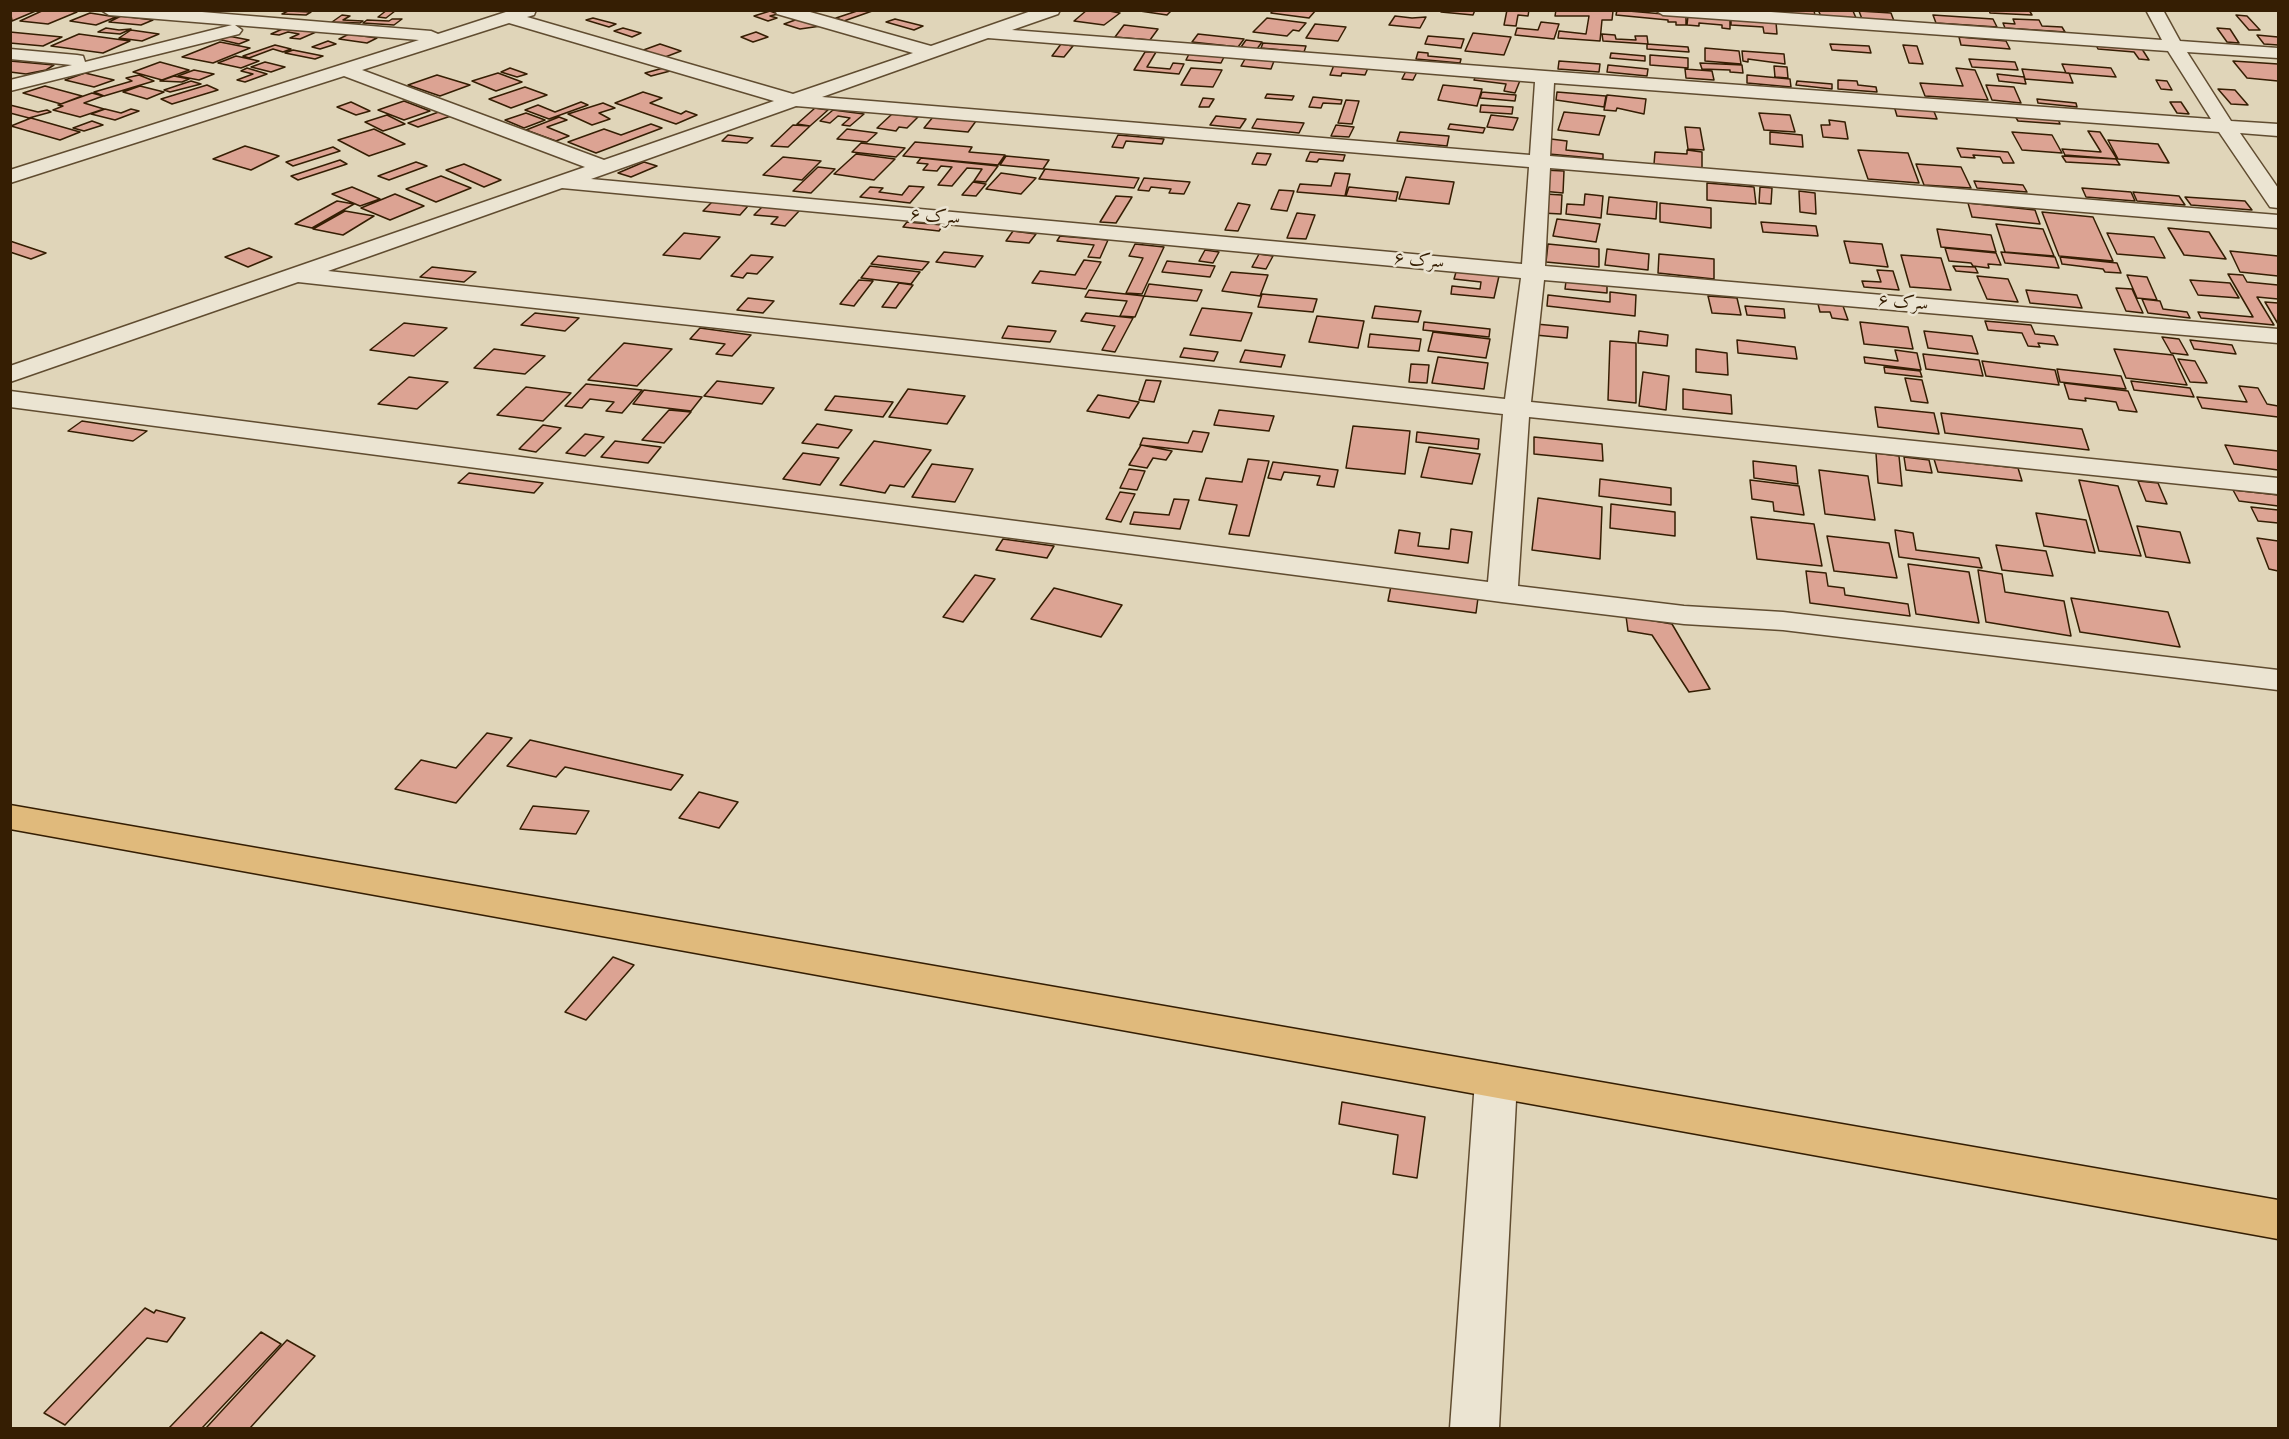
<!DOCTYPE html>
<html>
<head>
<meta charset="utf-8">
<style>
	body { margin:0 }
	#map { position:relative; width:2289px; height:1439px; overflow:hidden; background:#e0d5b9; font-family:Cardo,serif }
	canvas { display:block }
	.frame { position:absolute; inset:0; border:12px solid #351e03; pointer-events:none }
</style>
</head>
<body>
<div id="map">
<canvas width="2289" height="1439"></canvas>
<div class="frame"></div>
</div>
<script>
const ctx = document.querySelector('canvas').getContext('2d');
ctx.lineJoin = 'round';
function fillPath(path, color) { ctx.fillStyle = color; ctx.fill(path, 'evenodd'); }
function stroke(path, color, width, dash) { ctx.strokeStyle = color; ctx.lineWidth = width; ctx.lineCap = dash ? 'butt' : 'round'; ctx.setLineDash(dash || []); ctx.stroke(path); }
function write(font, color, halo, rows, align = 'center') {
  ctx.font = font + ' Cardo,Amiri,serif'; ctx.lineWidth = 5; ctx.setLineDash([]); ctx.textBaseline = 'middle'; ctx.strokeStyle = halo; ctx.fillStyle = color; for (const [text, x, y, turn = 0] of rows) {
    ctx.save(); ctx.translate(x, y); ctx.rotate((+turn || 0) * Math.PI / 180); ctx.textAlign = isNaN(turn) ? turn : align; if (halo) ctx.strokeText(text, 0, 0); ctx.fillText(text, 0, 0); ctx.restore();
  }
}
const building = new Path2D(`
	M10,10h28l-26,11z
	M44,10h21l12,2 -29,12 -28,-3z
	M387,10h49l-41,1 -9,7 -8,-1z
	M860,10h15l-31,11 -8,-3z
	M1087,10h17l16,3 -16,12 -30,-4z
	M1133,10h39l-5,5z
	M1273,10h43l-7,8 -38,-5z
	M1441,10h34l-2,5 -32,-3z
	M1507,10h22l-1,6 -10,-1 -2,11 -12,-1z
	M1556,10h54l3,1 -1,9h-10l-2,21 -42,-3 1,-7 27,3 3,-18h-34z
	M1617,10l69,6v9h-10v-3h-8v-2l-52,-5z
	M1779,10h35l1,6 -36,-3z
	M1818,10l35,1 3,7 -35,-2z
	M1989,10h40l3,5 -42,-2z
	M288,11l23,1 -5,3 -24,-1z
	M770,11l8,3 -8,2 7,2 -9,3 -14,-5z
	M1859,11l32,2 3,8 -32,-2z
	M90,13l26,4 -20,8 -26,-4z
	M342,15l8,1 -7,4 20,1 -3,2 -28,-1z
	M1933,15l60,4 4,8 -61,-4z
	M2236,15l11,1 13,14h-11z
	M121,16l32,4 -12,5 -32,-3z
	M1395,16l17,2 14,-1 -6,11 -31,-3z
	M1688,16l42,3v10l-8,-1v-3l-23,-2v3l-12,-1z
	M593,18l23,6 -7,3 -23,-7z
	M1267,18l39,5 -7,8 -6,-1 -6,6 -34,-4z
	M392,19h10l-8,6 -31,-2 4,-3 22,1z
	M798,19l23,7 -21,3 -16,-5z
	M895,19l28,7 -9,4 -28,-8z
	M1731,19l45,3 1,12 -13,-1 -1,-6 -32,-2z
	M2013,19l26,1 3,6 20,1 3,5 -60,-4 -2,-5 12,1z
	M1541,22l18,2 -5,15 -39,-4 2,-7 21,2z
	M1315,24l31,3 -8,14 -32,-3z
	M1124,25l34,4 -8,11 -35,-3z
	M287,27l29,5 -16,7 -10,-1 9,-4 -11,-2 -9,3 -8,-1z
	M106,28l13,2 12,-1 -11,5 -22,-2z
	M623,28l18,5 -9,4 -18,-6z
	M2217,28l13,1 9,14 -12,-1z
	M131,30l28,4 -17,7 -23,-3z
	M10,32l52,5 -19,9 -33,-3z
	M756,32l12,5 -15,5 -12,-5z
	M1473,33l38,4 -7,18 -39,-4z
	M79,34l51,7 -27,12 -52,-7z
	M349,34l28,4 -10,5 -28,-4z
	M1198,34l46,5 -6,8 -46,-5z
	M1602,34l13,1 1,4 20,1 -1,-4h12l1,8 -45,-3z
	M223,35l26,5 -10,4 -26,-6z
	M2257,35l21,2v8l-14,-1z
	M1428,36l36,3 -3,9 -36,-4z
	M1959,37l47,4 4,8 -49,-4z
	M1246,40l16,2 -5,7 -16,-2z
	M328,41l8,3 -16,5 -8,-2z
	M220,42l30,6 -37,15 -31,-6z
	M1263,43l43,3 -2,6 -43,-4z
	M660,44l21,7 -21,8 -22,-7z
	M1061,44l12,2 -9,11 -12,-1z
	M1647,44l41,3 1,5 -42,-3z
	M1830,44l39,2 2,7 -39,-3z
	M275,45l16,4 -8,3 -10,-3 -24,9 -6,-2z
	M1903,45l14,1 6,18 -14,-1z
	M2096,45l46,4 7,11 -10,-1 -5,-7 -36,-3z
	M1705,48l34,3 2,13 -36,-3z
	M293,50l30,6 -8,3 -30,-6z
	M1742,51l42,3 1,10 -37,-5v3l-5,-1z
	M1145,52h11l-9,15 23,2 3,-6 11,1 -5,10 -45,-4z
	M1418,52l10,1v3l33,3 -1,4 -44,-4z
	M1611,53l34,3v5l-35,-3z
	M1189,54l35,3 -3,6 -35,-3z
	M1650,55l38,3v10l-38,-3z
	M236,56l23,5 -18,7 -23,-5z
	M1245,59l29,2 -3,8 -30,-3z
	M1969,59l46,3 3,8 -46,-3z
	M10,61l44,4 -8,5 -20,4 -16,-2z
	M1559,61l41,3 -1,8 -41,-3z
	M2233,61l45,3v17l-31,-3z
	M160,62l29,8 -27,10 -29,-8z
	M265,62l20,5 -14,5 -20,-5z
	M1700,63l42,2 1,8 -13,-1v-2l-28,-1z
	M2062,64l49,4 5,9 -50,-4z
	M1334,65l34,3 -3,7 -23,-2 -1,3 -11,-1z
	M1608,65l40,4 -1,7 -40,-4z
	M1774,66l13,1 1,11 -13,-1z
	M667,67l7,3 -23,6 -6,-3z
	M247,68l20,6 -22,8 -8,-2 16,-6 -12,-3z
	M510,68l17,6 -10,3 -16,-5z
	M1191,68l31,2 -9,17 -32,-2z
	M1956,68l19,2 13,30 -63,-4 -5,-13 43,3z
	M1685,69l27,2 2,9 -28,-2z
	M2022,69l47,4 4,10 -48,-4z
	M194,70l20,4 -15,6 -21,-4z
	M1406,71l11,1 -4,8 -11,-1z
	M85,73l29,7 -20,7 -29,-7z
	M498,73l24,9 -26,9 -24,-10z
	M1477,73l44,5 -6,15 -11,-2 2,-7 -32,-4z
	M1997,74l27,3 2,7 -27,-3z
	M139,75l15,6 -50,15 -10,-4 38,-11 -6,-3z
	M437,75l33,10 -30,11 -32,-11z
	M1747,75l43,4 1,8 -44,-4z
	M174,76l15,3 -7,3 -22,-1z
	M1838,80l19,1 1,4 18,2 1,5 -39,-3z
	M2156,80l11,1 5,9 -11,-1z
	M191,81l10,3 -31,8 -6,-2z
	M1797,81l35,3v5l-36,-4z
	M207,85l11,5 -46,14 -11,-5z
	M1443,85l39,4 -5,17 -39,-6z
	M1986,85l28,2 7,16 -29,-3z
	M45,86l37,10 -21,8 -38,-11z
	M140,86l24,6 -17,7 -24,-7z
	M525,87l22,8 -36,13 -22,-9z
	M2218,89l17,1 13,15 -17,-1z
	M643,92l19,6 -12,5 31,11 5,-3 11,4 -21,9 -61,-21z
	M1482,92l34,3 -1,6 -35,-3z
	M1557,92l49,4 -2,11 -48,-7z
	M92,93l11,3 -19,7 20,6 -24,8 -27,-7 10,-4 -5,-1z
	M1267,94l27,2 -2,4 -27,-2z
	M1607,95l39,4 -2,15 -27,-6 -1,3 -12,-1z
	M1313,97l29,3 -1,4 -18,-1 -2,5 -12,-1z
	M1203,98l11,1 -5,8h-10z
	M2037,99l39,4 1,4 -39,-4z
	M1346,100l13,1 -7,23 -14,-1z
	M404,101l26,10 -26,9 -26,-10z
	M351,102l19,9 -14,4 -19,-8z
	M581,102l7,3 -39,14 -24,-9 13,-5 17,7z
	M2170,102h11l8,12 -12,-1z
	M603,103l12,5 -16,5 11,6 -18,6 -24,-11z
	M10,105l28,7 9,-2 4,2 -22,6 -19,-5z
	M1481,105l32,2 -1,7 -32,-2z
	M1894,106l39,3 4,10 -40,-3z
	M815,108l13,2 -18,16 -13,-2z
	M105,109l16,4 10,-4 8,2 -24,9 -24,-6z
	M447,109l10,5 -39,13 -10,-4z
	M833,110l31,4 -14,12 -8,-1 8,-7 -12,-2 -8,7 -10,-2z
	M1564,112l41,4 -6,19 -41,-5z
	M526,113l19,7 -21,8 -19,-8z
	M1759,113l31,2 5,17 -31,-2z
	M892,114l26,3 -11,11 -8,-1 -3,4 -19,-3z
	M387,115l18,9 -22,7 -18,-9z
	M1491,115l27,3 -5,12 -26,-3z
	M1216,116l30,3 -6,9 -30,-3z
	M2015,116l43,3 2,5 -42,-3z
	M559,117l8,3 -20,7 22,9 -13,5 -30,-11z
	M933,117l43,4 -8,11 -44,-4z
	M31,118l49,14 -20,8 -49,-14z
	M1257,119l47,4 -5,10 -47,-5z
	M1829,120l16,2 3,17 -25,-2 -2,-12h9z
	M92,121l11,4 -19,6 -11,-3z
	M651,124l11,4 -66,25 -28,-11 36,-13 17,6z
	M1450,124l35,4 -2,5 -35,-4z
	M793,125l17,1 -22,21 -17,-1z
	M1336,125l18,2 -5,10 -18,-1z
	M1685,127l15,1 4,22 -16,-1z
	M374,129l31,15 -36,12 -31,-16z
	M847,129l30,4 -10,9 -30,-3z
	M2088,131l12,1 17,27 -52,-4 -3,-6 39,3z
	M1400,132l49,4 -2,10 -50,-5z
	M1770,132l32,3 1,12 -33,-3z
	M2012,132l40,3 10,18 -40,-3z
	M728,135l25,3 -6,5 -25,-2z
	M1118,135l46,4 -2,5 -36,-3 -3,7 -11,-1z
	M1551,139l16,2 -1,9 37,4v5l-54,-5z
	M2108,140l50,4 11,19 -51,-4z
	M915,142l57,5 -3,5 36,3 -7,10 -95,-9z
	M861,143l44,5 -9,9 -44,-5z
	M245,146l34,10 -28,14 -38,-11z
	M333,147l7,4 -47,15 -7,-4z
	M1957,148l51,4 6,11h-11l-3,-6 -27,-2 2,3 -14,-1z
	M1687,150l15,2v17l-48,-5 1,-12 32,2z
	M1858,150l50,3 11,30 -51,-4z
	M1310,152l35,3 -2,6 -24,-2 -2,3 -11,-1z
	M1257,153l14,1 -5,11 -14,-1z
	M856,154l39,5 -21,21 -40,-6z
	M1006,156l43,4 -6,9 -43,-4z
	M2062,156l54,3 4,6 -54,-3z
	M783,157l38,4 -19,19 -39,-5z
	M921,158l77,8 -12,16 -12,-1 8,-12 -15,-1 -15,18 -14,-1 14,-18 -11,-1 -4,5 -14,-1 5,-6 -11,-1z
	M340,160l7,4 -49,16 -7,-4z
	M416,162l11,4 -38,14 -11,-4z
	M644,162l13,4 -26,11 -13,-4z
	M464,164l37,16 -17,7 -38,-17z
	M1916,164l45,3 10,21 -47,-3z
	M818,167l17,2 -24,24 -18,-2z
	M1045,169l94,9 -5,10 -95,-9z
	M1544,170l20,1 -1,22 -21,-2z
	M1001,173l35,5 -15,16 -35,-5z
	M1335,173l15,1 -5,22 -48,-4 3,-8 31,2z
	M441,176l30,12 -35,14 -30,-13z
	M1406,177l48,5 -5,22 -50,-5z
	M1144,178l46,4 -6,12 -15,-1 2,-4 -20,-2 -2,4 -11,-1z
	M1974,181l49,4 4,7 -50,-4z
	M973,182l13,2 -10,12 -14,-1z
	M1707,183l47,4 2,17 -49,-4z
	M909,186l15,1 -14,16 -50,-6 10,-10 13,1 -4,4 23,3z
	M352,187l28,12 -20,7 -28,-12z
	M1349,187l49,5 -2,9 -50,-5z
	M1760,187l12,1 -1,16 -12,-1z
	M2082,188l49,4 4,9 -49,-4z
	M1279,190l15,1 -7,20 -16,-2z
	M1799,191l16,2 1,21 -16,-2z
	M2133,192l46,4 6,9 -48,-4z
	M395,194l29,12 -34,14 -29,-12z
	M1545,194l17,1 -1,19 -19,-1z
	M1585,194l18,2 -2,22 -35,-4 1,-10 17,1z
	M1116,196l16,1 -16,26 -16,-1z
	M1609,197l48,5 -1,17 -49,-5z
	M2185,197l60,4 7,9 -61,-5z
	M337,201l17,3 -42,24 -17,-4z
	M712,202l36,4 -8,9 -37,-4z
	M1238,203l12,2 -12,26 -13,-1z
	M1660,203l51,5v20l-51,-6z
	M1968,203l67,7 5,14 -68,-7z
	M763,206l37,4 -15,16 -14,-2 7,-7 -24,-2z
	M345,211l29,5 -31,19 -30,-6z
	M2042,212l51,5 20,44 -54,-5z
	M1297,213l18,2 -9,24 -19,-1z
	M1557,219l43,5 -4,18 -43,-6z
	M907,222l36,3 -4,6 -36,-4z
	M1761,222l55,4 2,10 -55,-4z
	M1996,224l47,5 11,27 -49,-4z
	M2168,228l41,4 17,27 -42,-4z
	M1937,229l54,6 5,17 -55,-5z
	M1013,231l23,3 -7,9 -23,-2z
	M684,233l36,4 -20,22 -37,-4z
	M2107,233l47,4 11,21 -48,-4z
	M1060,236l48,4 -8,18 -12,-1 6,-12 -37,-4z
	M10,241l36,12 -15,6 -21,-7z
	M1844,241l38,3 6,23 -38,-4z
	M1135,244l29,3 -22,47 -16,-1 17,-35 -14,-2z
	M1548,244l51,5v18l-53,-5z
	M249,248l23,9 -24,10 -23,-10z
	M1945,248l51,5 5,12 -13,-1 1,4 -16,-2 -2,-3 -22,-2z
	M1607,249l42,5 -1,16 -43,-5z
	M1205,250l14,2 -6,11 -14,-2z
	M2230,251l48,5v20l-38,-4z
	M944,252l39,4 -8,11 -39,-5z
	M2001,252l54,5 4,11 -54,-5z
	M1259,254l14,2 -7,13 -14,-2z
	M1659,254l55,5v20l-56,-6z
	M751,255l22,2 -16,17 -10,-1 -4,5 -12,-2z
	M1901,255l40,3 10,32 -41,-3z
	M878,256l51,6 -7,8 -51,-6z
	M2060,257l57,6 4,10 -16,-1 -2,-3 -41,-5z
	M1084,260l17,2 -15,27 -54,-6 8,-12 35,4z
	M1167,261l48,5 -5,11 -48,-5z
	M870,266l50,6 -9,12 -50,-6z
	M1953,266l22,1 3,6 -22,-2z
	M432,267l44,5 -12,10 -44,-5z
	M1877,270l16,1 6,19 -35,-3 -2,-6 19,1z
	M1231,272l37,3 -8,21 -38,-5z
	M1456,272l43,4 -5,22 -43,-4 1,-8 28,3 1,-7 -27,-3z
	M2228,274l15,1 4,7 31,3v14l-21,-2 17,28 -73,-7 -3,-6 55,5z
	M2127,275l20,2 10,23 -20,-2z
	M1977,276l31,3 10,23 -31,-3z
	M859,280l14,1 -19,25 -14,-2z
	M2190,280l40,3 9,15 -41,-3z
	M1566,281l41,5v7l-42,-4z
	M899,283l14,2 -17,23 -14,-1z
	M1149,284l53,6 -5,11 -53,-5z
	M2116,288l16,1 11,24 -17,-2z
	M1089,290l55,6 -9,21 -15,-1 7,-15 -42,-4z
	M2026,290l51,5 5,13 -52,-5z
	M1610,292l26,3 -1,21 -88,-10 1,-11 62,7z
	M1262,294l55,5 -4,13 -55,-5z
	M1708,296l29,2 4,17 -29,-2z
	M748,298l26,3 -11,12 -26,-3z
	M2142,299l18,2 3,8 24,3 3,6 -42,-5z
	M2265,302l13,1v21z
	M1818,304l25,2 5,14 -16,-2 -2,-6h-10z
	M1375,306l46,5 -3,11 -46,-4z
	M1745,306l39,3 1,9 -38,-3z
	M1202,308l50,5 -11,28 -51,-6z
	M535,313l44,5 -14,13 -44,-6z
	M1086,313l47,5 -18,34 -13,-2 13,-24 -34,-5z
	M1317,316l47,5 -6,27 -49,-6z
	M1985,321l46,4 4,9 19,2 4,9 -20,-2 2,4 -12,-1 -6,-13 -34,-3z
	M1424,322l66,7 -1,8 -66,-7z
	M1860,322l48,5 5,22 -49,-5z
	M404,323l43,5 -33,28 -44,-6z
	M1536,324l32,3 -1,11 -32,-3z
	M1008,326l48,5 -6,11 -48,-4z
	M700,328l51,7 -19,21 -16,-2 9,-10 -35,-5z
	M1639,331l29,4 -1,11 -29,-3z
	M1924,331l48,5 6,18 -50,-6z
	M1433,332l57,7 -4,19 -58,-7z
	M1370,334l51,5 -2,12 -51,-4z
	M2162,337l17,2 9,16 -17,-2z
	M1737,340l58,7 2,12 -59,-6z
	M2190,340l42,5 4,9 -42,-5z
	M1610,341l26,2v60l-28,-3z
	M624,343l48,6 -35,37 -49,-6z
	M1184,348l34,4 -4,9 -34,-4z
	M494,349l51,7 -20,18 -51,-6z
	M1696,349l31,4 1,22 -32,-3z
	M2114,349l59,6 14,30 -61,-7z
	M1245,350l40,5 -4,12 -41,-5z
	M1895,350l22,3 4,17 -56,-7 -1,-6 34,4z
	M1923,354l56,6 4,16 -57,-7z
	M1438,357l50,6 -4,26 -52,-6z
	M2178,359l17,2 12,22 -17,-1z
	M1982,361l73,9 4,15 -73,-9z
	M1411,364l18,1 -2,18 -18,-1z
	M1884,367l36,4 2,6 -37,-4z
	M2057,369l64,7 5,13 -66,-7z
	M1643,372l26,4 -3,34 -27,-4z
	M409,377l39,5 -31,27 -39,-5z
	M1905,378l17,2 6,23 -17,-2z
	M1146,380l15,1 -7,21 -15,-2z
	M717,381l57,7 -12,16 -58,-8z
	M2131,381l59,7 4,9 -60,-7z
	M2064,383l64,8 9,21 -18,-2 -3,-8 -31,-4 1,3 -17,-2z
	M586,384l56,6 -20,23 -16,-2 8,-9 -24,-3 -8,9 -17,-2z
	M2239,386l19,2 9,16 11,2v11l-76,-9 -5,-11 50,5z
	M526,387l45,6 -28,28 -46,-6z
	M908,389l57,7 -18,28 -58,-7z
	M1683,389l48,6 1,19 -49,-5z
	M644,390l58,7 -11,14 -58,-7z
	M1098,395l41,7 -10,16 -42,-7z
	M835,396l58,6 -10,15 -58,-7z
	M1875,407l59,6 5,21 -61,-7z
	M669,410l22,2 -27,31 -22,-3z
	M1219,410l55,6 -5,15 -55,-6z
	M1941,413l141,16 7,21 -144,-17z
	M82,421l65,10 -14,10 -65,-10z
	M817,424l35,6 -14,18 -36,-5z
	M543,425l18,3 -25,24 -17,-3z
	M1353,426l57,5 -5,43 -59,-6z
	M1193,431l16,2 -7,19 -62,-7 3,-7 45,5z
	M1417,432l62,7 -1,10 -62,-7z
	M585,434l19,3 -19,19 -19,-3z
	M1534,437l68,7 1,17 -69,-7z
	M615,441l46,6 -13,16 -47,-6z
	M874,441l57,9 -27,37 -14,-2 -5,8 -45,-8z
	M1141,445l31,6 -6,9 -13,-2 -6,10 -18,-3z
	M2225,445l53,6v19l-44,-6z
	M1429,447l51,7 -8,30 -51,-7z
	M803,453l36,5 -19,27 -37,-6z
	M1876,453l23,3 3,30 -24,-3z
	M1904,457l25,3 3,13 -26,-3z
	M1248,459l21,2 -20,75 -20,-2 8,-29 -38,-5 7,-22 36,4z
	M1934,459l84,9 4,13 -84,-9z
	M1753,461l43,5 2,18 -44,-6z
	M1273,462l65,8 -4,17 -17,-2 3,-9 -36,-4 -3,8 -13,-2z
	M932,464l41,5 -18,33 -43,-5z
	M1129,469l16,2 -8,19 -17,-2z
	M1819,470l49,6 7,44 -50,-6z
	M469,473l74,10 -9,10 -76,-10z
	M1600,479l71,9v17l-72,-9z
	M1750,480l49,6 5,29 -30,-4 -1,-9 -21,-3z
	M2079,480l39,6 23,70 -42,-5z
	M2138,481l20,2 9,21 -21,-3z
	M2233,490l45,5v11l-39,-5z
	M1120,492l15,2 -14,28 -15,-3z
	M1538,498l64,9 -2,52 -68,-9z
	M1174,499l15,1 -9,29 -50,-5 4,-12 35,3z
	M1611,504l64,8v24l-65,-8z
	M2251,507l27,3v13l-20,-2z
	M2036,513l50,7 9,33 -51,-7z
	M1751,517l63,7 8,42 -65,-7z
	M2137,526l43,6 10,31 -44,-6z
	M1451,529l21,3 -4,31 -73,-10 4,-23 21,3 -2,13 31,3z
	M1895,530l18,3 3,17 63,8 3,10 -83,-11z
	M1827,536l62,7 8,35 -63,-7z
	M2257,538l21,3v30l-9,-2z
	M1003,539l51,7 -7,12 -51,-8z
	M1996,545l50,6 7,25 -51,-6z
	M1908,564l61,8 10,51 -63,-9z
	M1978,570l24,4 3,18 59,9 7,35 -85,-14z
	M1806,571l20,2 2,13 16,2 1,7 63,9 2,12 -100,-13z
	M975,575l20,4 -32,43 -20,-5z
	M1391,586l87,12 -2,15 -88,-12z
	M1054,588l68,17 -21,32 -70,-18z
	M2071,598l97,14 12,35 -100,-15z
	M1626,616l46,8 38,65 -21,3 -37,-57 -24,-4z
	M487,733l25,5 -56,65 -61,-14 26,-29 35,8z
	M530,740l153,35 -12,15 -106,-23 -9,10 -49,-11z
	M699,792l39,10 -19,26 -40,-10z
	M533,806l56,5 -13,23 -56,-5z
	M613,957l21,8 -48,55 -21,-8z
	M1342,1102l83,15 -8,61 -24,-4 5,-39 -59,-11z
	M145,1308l9,5 2,-3 29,8 -18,24 -20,-4 -82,87 -21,-12z
	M261,1332l20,12 -79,84h-33z
	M287,1340l28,16 -65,72h-44z`);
fillPath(building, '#dca393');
stroke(building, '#351e03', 1.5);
const minor = new Path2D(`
	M101,10h77l253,21 7,3 74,-24h24l-2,5 -7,2 266,77 120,-41 -136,-39 -2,-4h28l128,36 103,-36h26l-2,4 -46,16 533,41 666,48 -43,-68 -505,-36 -8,-5h88l419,30 -16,-30h17l17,31 98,7v10l-91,-6 44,69 47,3v12l-38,-3 38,55v20l-8,-1 -51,-75 -665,-49 -4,73 728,59v13l-728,-60 -5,98 733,63v14l-734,-63 -13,122 747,76v16l-749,-77 -11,169 166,20 99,6 495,58v20l-495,-60 -99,-6 -182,-22 -1492,-195v-16l1478,191 15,-168 -1205,-132 -288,100v-16l575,-199 -241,-91 -334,107v-13l409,-130 -184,-15 7,5 -3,4 -229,57v-11l62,-15 -62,-6v-10l67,6 6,1 2,6 147,-37 -123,-10zM509,23l265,78 -170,59 -242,-90zM988,38l547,44 -5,73 -708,-58zM796,106l733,61 -7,97 -931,-85zM562,188l959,90 -16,121 -1177,-128z
	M1496,1064l15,5 6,12 -18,347h-49l25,-347 6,-12z`);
const major = new Path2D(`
	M10,805l2268,395v39l-2268,-410z`);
stroke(minor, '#604c30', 3);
stroke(major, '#351e03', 3);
fillPath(minor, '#ebe4d2');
fillPath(major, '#e0ba7c');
write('18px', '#351e03', '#ebe4d2', [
	["سرک ۶",935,217,5],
	["سرک ۶",1419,261,5],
	["سرک ۶",1903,303,5]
]);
</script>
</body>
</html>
